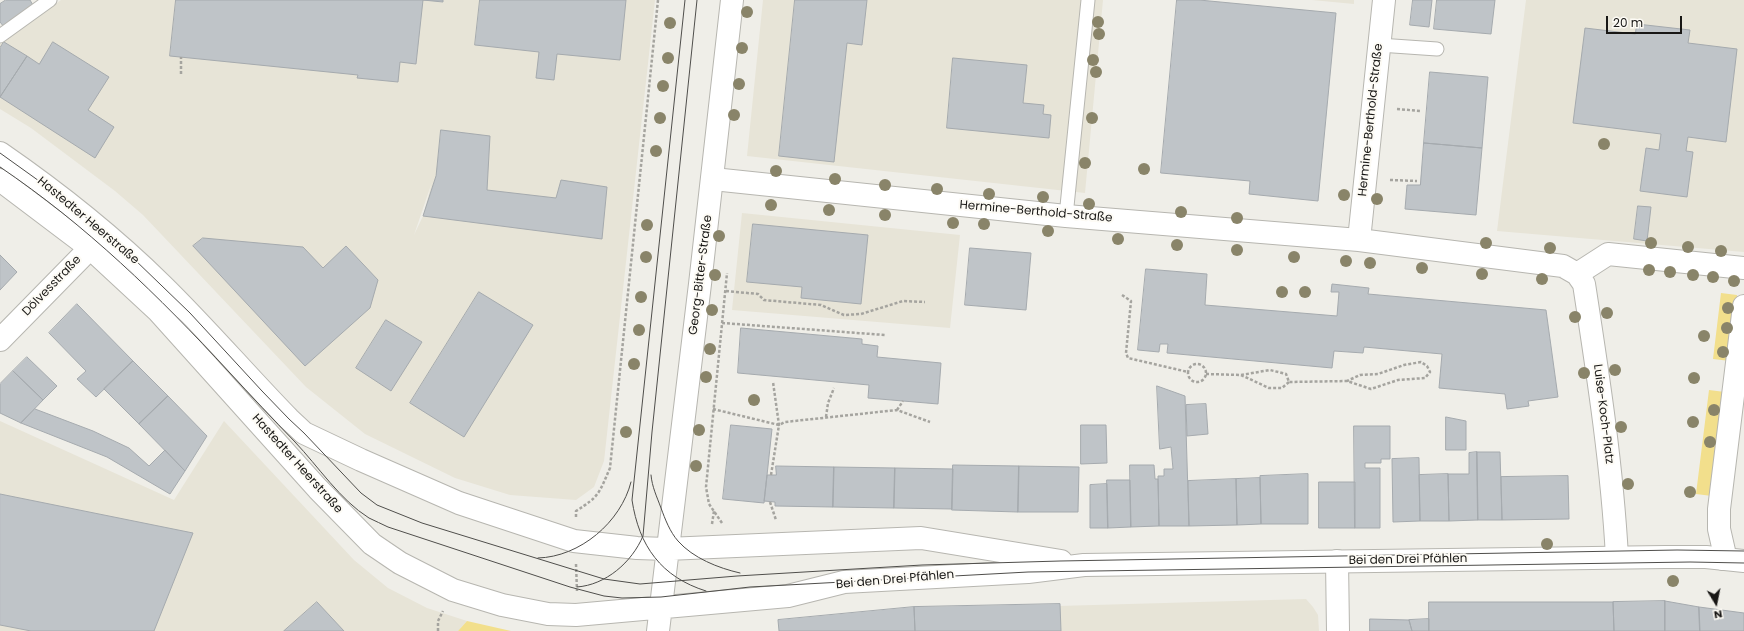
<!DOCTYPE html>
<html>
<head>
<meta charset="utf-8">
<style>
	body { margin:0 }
	#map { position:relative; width:1744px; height:631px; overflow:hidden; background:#efeee8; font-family:Poppins,sans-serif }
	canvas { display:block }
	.north { position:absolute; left:1696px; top:583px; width:40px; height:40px; -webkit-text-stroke:3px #fdfbf5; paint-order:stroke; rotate:170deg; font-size:11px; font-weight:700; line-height:16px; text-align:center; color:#181715 }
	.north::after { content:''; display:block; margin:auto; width:14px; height:18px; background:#181715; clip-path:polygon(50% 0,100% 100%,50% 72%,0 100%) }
	.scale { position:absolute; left:1606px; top:16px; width:76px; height:18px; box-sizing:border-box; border:2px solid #181715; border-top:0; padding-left:5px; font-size:12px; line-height:14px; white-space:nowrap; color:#181715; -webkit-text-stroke:3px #fdfbf5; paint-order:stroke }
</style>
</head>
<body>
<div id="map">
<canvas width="1744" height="631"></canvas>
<div class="north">N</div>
<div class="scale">20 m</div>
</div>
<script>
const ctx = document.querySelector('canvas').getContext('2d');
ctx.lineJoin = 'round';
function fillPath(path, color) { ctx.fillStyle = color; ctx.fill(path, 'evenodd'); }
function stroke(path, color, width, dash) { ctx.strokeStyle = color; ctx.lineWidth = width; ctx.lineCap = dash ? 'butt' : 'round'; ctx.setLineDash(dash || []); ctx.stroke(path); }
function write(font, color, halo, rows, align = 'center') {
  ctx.font = font + ' Poppins,sans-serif'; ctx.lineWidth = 4; ctx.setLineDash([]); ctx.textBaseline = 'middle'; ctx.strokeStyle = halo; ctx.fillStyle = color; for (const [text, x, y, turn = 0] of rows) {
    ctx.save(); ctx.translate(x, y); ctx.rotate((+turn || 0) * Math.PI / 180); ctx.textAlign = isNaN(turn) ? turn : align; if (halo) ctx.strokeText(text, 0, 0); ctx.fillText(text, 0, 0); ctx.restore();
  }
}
fillPath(new Path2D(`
	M61,0h594l-51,461 -10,26 -18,13 -66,-5 -55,-17 -90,-44 -59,-47 -163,-172 -28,-24 -84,-63 -31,-19v-65zM432,182l-9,34 -9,19z
	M763,0h340l-18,193 -338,-37z
	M1312,0h42v4z
	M1526,0h218v252l-247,-21z
	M742,213l218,22 -10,93 -218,-18z
	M0,421l174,79 50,-79 130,139 34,28 39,20 40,13 -9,10h-458z
	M1306,599l7,8 5,8 1,16h-261v-25z`), '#e7e4d7');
fillPath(new Path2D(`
	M1721,293l16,2 -7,66 -17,-2z
	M1709,390l16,2 -13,104 -16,-2z
	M467,621l44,10h-53z`), '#f2df8c');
const building = new Path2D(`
	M6,0h24l4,7 -30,20 -4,-5v-18z
	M176,0h267v2l-20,-2 -7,64 -16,-2 -2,20 -41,-4 1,-3 -188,-19z
	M480,0h146l-6,60 -63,-6 -3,26 -18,-2 3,-26 -64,-7z
	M795,0h72l-5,45 -15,-2 -13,119 -55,-6z
	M1177,0h22l137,13 -18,188 -69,-7 1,-13 -89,-8z
	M1413,0h19l-3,27 -19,-2z
	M1437,0h58l-4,34 -57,-5z
	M1637,24l53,6 -2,13 49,6 -11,93 -38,-5 -2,14 7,1 -6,45 -47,-6 6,-43 13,2 2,-16 -88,-11 12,-95 50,6z
	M4,42l23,14 -27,41v-49z
	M53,42l56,35 -21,33 26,17 -19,31 -95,-61 27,-41 12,8z
	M953,58l74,7 -4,38 21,2 -1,9 8,1 -2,23 -102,-10z
	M1430,72l58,5 -6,71 -58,-5z
	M441,130l49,6 -3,54 69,8 5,-18 46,7 -5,52 -179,-23 13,-40z
	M1424,143l58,5 -6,67 -71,-6 2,-24h13z
	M1638,206l13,1 -4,34 -13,-2z
	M753,224l115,11 -7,69 -60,-6 1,-11 -55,-5z
	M203,238l100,9 20,21 23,-22 32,34 -8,28 -65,58 -112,-120z
	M970,248l61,5 -5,57 -61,-5z
	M0,255l17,17 -17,18z
	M1146,269l61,5 -2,31 132,11 2,-24h-8l1,-8 37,4 -1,6 178,16 12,87 -30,4 1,5 -22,3 -2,-15 -66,-6 3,-34 -78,-7 -1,6 -29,-2 -2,17 -165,-15 1,-9h-8l-1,8 -21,-2z
	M479,292l54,33 -69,112 -54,-34z
	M77,304l56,57 -37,36 -19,-18 9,-8 -37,-38z
	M386,320l36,22 -31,49 -35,-23z
	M741,328l121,11v5l16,2 -1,11 64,6 -3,41 -70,-6 1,-13 -131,-12z
	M27,357l30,29 -14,14 -30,-29z
	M133,361l35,35 -29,28 -35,-35z
	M13,371l30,29 -22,23 -21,-10v-29z
	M1157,386l28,10 4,130h-30l-1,-50h6v-7h9l-2,-22 -11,2z
	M168,396l39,40 -22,35 -46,-47z
	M1206,404l2,30 -21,2 -1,-31z
	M35,409l58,22 36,17 20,18 16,-16 20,21 -15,23 -63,-37 -86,-34z
	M1446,417l20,4v29h-20z
	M731,425l41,4 -8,74 -41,-4z
	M1081,425h25l1,38 -26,1z
	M1354,426h36v33h-9v4h-16v5h15v60h-25z
	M1477,452h23l2,68h-24z
	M1477,452l1,68 -29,1 -1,-47h21v-21z
	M1419,458l1,63 -27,1 -1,-63z
	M953,465l66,1 -1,46 -66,-2z
	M1130,465h24l1,14h3l1,47 -28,1z
	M776,466l58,1 -1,40 -58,-1v-4l-11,-1 3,-26h9z
	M1019,466l60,1 -1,45h-60z
	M834,467l61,1 -1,40 -61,-1z
	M895,468l58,1 -1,40 -58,-1z
	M1308,474v50h-47l-1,-48z
	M1448,474l1,47h-29l-1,-46z
	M1568,476l1,43 -67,1 -1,-43z
	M1260,478l1,46 -24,1 -1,-46z
	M1236,479l1,46 -48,1 -1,-45z
	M1107,480h23l1,47 -23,1z
	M1319,482h36v46h-36z
	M1107,484l1,44h-18v-43z
	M0,494l193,39 -39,98h-123l-31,-6z
	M1665,601l34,6 1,24h-35z
	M1665,601v30h-51l-1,-29z
	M317,602l27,29h-60z
	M1429,602h184l1,29h-185z
	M1060,604l1,27h-146l-1,-24z
	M914,607l1,24h-136l-1,-11z
	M1699,607l45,6v18h-44z
	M1370,619l39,1 3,11h-42z
	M1429,619v12h-17l-3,-11z`);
fillPath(building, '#bfc4c8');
stroke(building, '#a5aaae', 1);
const lane = new Path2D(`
	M0,36l50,-36
	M1379,45l58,4
	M1066,216l22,-216`);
const street = new Path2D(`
	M713,179l353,37 293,24 204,26 14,8 7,10c14,91 28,181 33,273
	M1359,240l25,-240
	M1577,274l31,-20 136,14
	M0,340l103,-105
	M1723,559l1,-8 -5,-22v-20l25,-203
	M1337,561l1,70`);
const secondary = new Path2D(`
	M0,153c58,40 112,83 162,132 44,43 84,90 127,134l15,14 57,27 98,43 115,38 63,7 30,1 254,-11 140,23
	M0,180l90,68 68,63 160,178 54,55 28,19 53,27 49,15 46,9 28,1 212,-19 56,-14 184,-10 56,-7 581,-8h41l38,4
	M658,631l42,-347 32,-284`);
stroke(lane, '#b7b6b0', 15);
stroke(street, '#b7b6b0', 24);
stroke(secondary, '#b7b6b0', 24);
stroke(new Path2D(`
	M181,74v-17
	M1397,109l23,2
	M1390,180l27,1
	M726,291l32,3 6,6 57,5 23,10 17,-1 42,-13 22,1
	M1122,295l9,6 -5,52 2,5 60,14
	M722,323l163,12
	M1188 373a9 9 0 1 1 18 0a9 9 0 1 1-18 0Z
	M1206,374l35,1 29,-5 16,4 3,8 58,-1 24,8 27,-9 27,-2 5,-6 -3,-6 -6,-4 -17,3 -26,9 -18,1 -13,6
	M1241,375l28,13h13l7,-6
	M713,409l66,16 6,-3 112,-12 33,12
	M897,410l6,-9
	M826,417l2,-14 6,-15
	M771,475l8,-50 -6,-43
	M770,502l6,18
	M576,517v-6c24,-15 23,-18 34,-43l48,-468
	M722,523l-13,-19 -3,-17 21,-214
	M712,524l2,-13
	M576,564l1,27
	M438,631v-10l5,-10`), '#a5a49f', 2.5, [3, 2]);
stroke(lane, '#fff', 13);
stroke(street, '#fff', 22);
stroke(secondary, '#fff', 22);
stroke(new Path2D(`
	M685,0l-53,500c7,46 29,77 74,91
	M0,153l67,48 66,57 57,55 72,78 27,28 15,14 57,60 16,12 45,18 182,56 36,5 97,-8 185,-11 138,-4 617,-11 67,1
	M0,167c86,58 159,129 229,205 22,24 44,47 66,70 23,24 45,58 74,76 6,3 13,6 19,9l182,60 34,9 18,2 39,-1 89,-10 278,-15 662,-10 54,1
	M651,475c1,12 6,22 10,33 4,11 9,24 17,33 15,17 40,27 62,32
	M538,558c42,-1 83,-36 93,-76
	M577,587c29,-2 55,-25 66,-51l9,-104 45,-432`), '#4f4e4b', 1);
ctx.fillStyle = '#898469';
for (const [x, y] of [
	[747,12],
	[1098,22],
	[670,23],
	[1099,34],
	[742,48],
	[668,58],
	[1093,60],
	[1096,72],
	[739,84],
	[663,86],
	[734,115],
	[660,118],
	[1092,118],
	[1604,144],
	[656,151],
	[1085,163],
	[1144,169],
	[776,171],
	[835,179],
	[885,185],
	[937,189],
	[989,194],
	[1344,195],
	[1043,197],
	[1377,199],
	[1089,204],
	[771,205],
	[829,210],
	[1181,212],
	[885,215],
	[1237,218],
	[953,223],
	[984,224],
	[647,225],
	[1048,231],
	[719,236],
	[1118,239],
	[1486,243],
	[1651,243],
	[1177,245],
	[1688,247],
	[1550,248],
	[1237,250],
	[1721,251],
	[646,257],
	[1294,257],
	[1346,261],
	[1370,263],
	[1422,268],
	[1649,270],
	[1670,272],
	[1482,274],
	[715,275],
	[1693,275],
	[1713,277],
	[1542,279],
	[1734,281],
	[1282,292],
	[1305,292],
	[641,297],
	[1728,308],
	[712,310],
	[1607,313],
	[1575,317],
	[1727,328],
	[639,330],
	[1704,336],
	[710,349],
	[1723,352],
	[634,364],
	[1615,370],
	[1584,373],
	[706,377],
	[1694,378],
	[754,400],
	[1714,410],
	[1693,422],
	[1621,427],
	[699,430],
	[626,432],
	[1710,442],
	[696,466],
	[1628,484],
	[1690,492],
	[1547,544],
	[1673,581]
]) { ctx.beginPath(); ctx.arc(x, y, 6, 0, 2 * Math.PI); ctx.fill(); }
write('12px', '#181715', '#fdfbf5', [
	["Hermine-Berthold-Straße",1371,120,-84],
	["Hermine-Berthold-Straße",1036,212,5],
	["Hastedter Heerstraße",88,221,40],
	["Georg-Bitter-Straße",701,275,-83],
	["Dölvesstraße",52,286,-46],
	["Luise-Koch-Platz",1603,414,83],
	["Hastedter Heerstraße",297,464,48],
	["Bei den Drei Pfählen",1408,560,-1],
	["Bei den Drei Pfählen",895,580,-5]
]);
</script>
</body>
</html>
